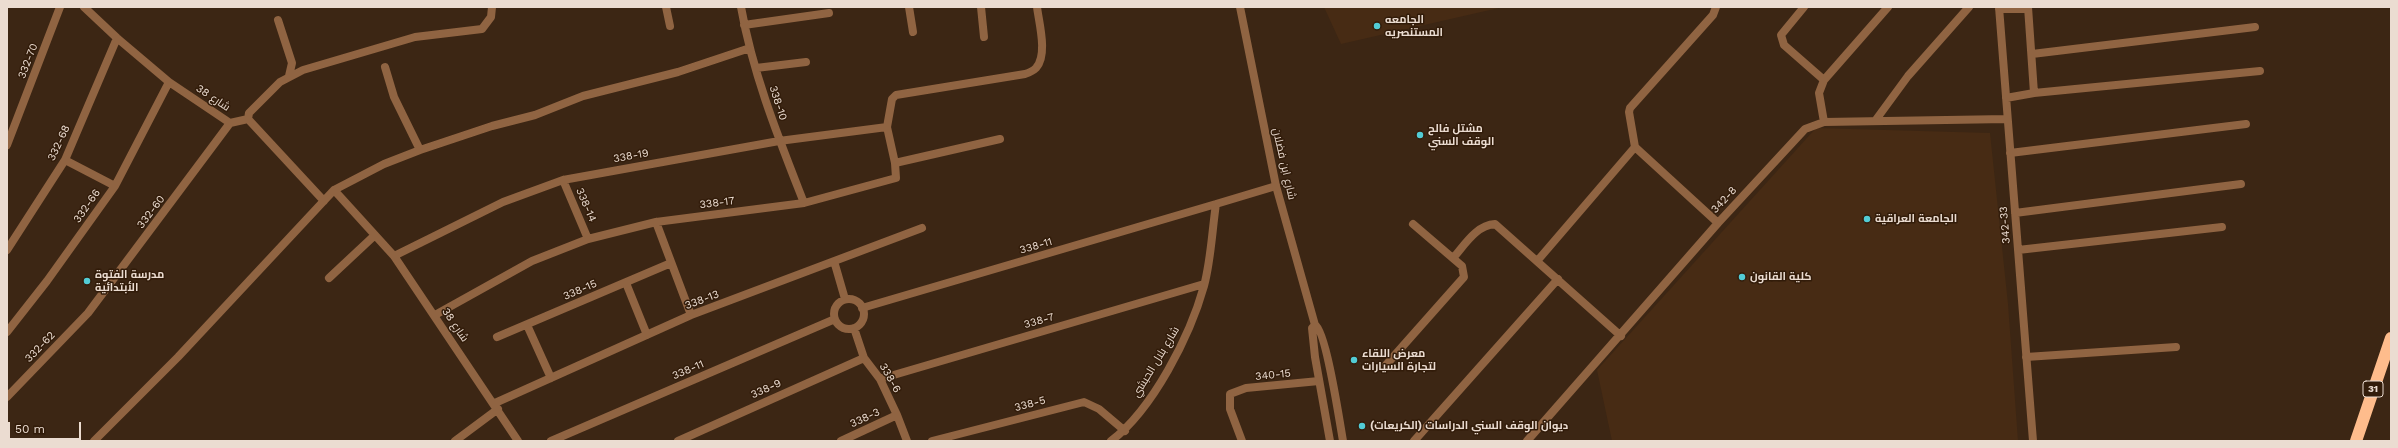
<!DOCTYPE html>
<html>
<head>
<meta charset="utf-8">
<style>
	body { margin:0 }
	#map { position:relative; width:2398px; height:448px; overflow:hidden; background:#3c2614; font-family:"Work Sans",sans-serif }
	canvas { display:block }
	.frame { position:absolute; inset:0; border:8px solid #ebdcd1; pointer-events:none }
	.scale { position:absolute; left:8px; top:422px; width:73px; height:18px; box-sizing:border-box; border:2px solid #ebdcd1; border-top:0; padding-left:5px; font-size:12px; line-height:14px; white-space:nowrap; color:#ebdcd1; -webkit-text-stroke:3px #321c0a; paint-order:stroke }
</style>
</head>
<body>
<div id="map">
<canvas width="2398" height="448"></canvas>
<div class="frame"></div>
<div class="scale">50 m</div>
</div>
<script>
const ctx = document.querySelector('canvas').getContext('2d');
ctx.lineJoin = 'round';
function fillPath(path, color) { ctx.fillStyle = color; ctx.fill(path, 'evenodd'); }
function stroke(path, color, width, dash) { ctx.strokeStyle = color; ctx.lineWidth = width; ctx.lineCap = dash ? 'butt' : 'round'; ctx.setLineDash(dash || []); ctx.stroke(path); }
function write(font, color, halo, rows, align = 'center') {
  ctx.font = font + ' "Work Sans",Cairo,sans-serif'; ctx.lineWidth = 3; ctx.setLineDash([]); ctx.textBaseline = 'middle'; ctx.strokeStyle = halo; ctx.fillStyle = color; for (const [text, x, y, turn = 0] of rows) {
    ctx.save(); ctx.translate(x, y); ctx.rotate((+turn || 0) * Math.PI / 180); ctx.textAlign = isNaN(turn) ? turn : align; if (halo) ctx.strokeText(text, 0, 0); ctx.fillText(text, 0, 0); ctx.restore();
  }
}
fillPath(new Path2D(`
	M1324,7h179l-162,37z
	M1816,128l174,5 18,171 10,137h-406l-15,-71z`), '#472b14');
stroke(new Path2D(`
	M84,7l33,31 52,44 61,41 18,-4 76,82
	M666,7l4,19
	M741,7c12,68 38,132 63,196
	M909,7l4,25
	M981,7l3,30
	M1716,7l-3,8 -83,93 -1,4 6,35 83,76
	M1804,7l-23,28 3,10 40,35
	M1999,7l34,434
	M2028,7l6,86 226,-22
	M1999,9h29
	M278,20l14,43 -3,13
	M744,25l85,-12
	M2032,54l223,-27
	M385,67l9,30 26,53
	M756,68l50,-6
	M2006,98l28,-5
	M248,119l1,-6 31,-31 23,-12 112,-33 67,-8 9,-12 1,-10
	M1875,121l33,-45 61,-69
	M1824,122l-5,-29 5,-13 64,-73
	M7,145l53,-138
	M2010,153l236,-29
	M65,160l50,26
	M895,163l-8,-36 5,-28 4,-4 129,-21c3,-1 8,-3 11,-6 12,-13 3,-45 1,-61
	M563,180l25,59
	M334,190l60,66 124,185
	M2015,213l226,-29
	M656,222l35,93
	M7,250l58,-90 52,-122
	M2018,250l204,-23
	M394,256l109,-54 60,-22 216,-39 108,-14
	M1453,258c11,-12 23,-33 42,-34l126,112
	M1538,260l97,-113
	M834,261l11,38
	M329,278l46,-43
	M626,283l21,52
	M834 314a15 15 0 1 1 30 0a15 15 0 1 1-30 0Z
	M862,308l354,-104
	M435,315l97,-54 56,-22 68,-17 148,-19 92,-25 -1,-15 105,-24
	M527,325l24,53
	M854,328l10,30 16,21 17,36 10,26
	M7,332l40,-51 68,-95 54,-104
	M497,337l174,-74
	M2026,357l150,-10
	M1386,365l78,-88 -2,-11 -49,-42
	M880,379l324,-95
	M7,397l81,-84 142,-190
	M495,403l196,-88 231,-87
	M94,441l84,-84 156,-167 50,-26 36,-14 72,-24 43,-11 48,-19 95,-24 72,-24
	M455,441l43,-32
	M551,441l284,-122
	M678,441l186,-83
	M841,441l56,-26
	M932,441l152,-39 15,7 26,22
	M1111,441c42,-32 79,-105 93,-155 7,-26 8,-55 12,-82l60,-18
	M1242,441l-12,-32v-15l16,-6 73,-7
	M1414,441l144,-162
	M1527,441l191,-218 87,-94 19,-7 183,-3`), '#906442', 8);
stroke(new Path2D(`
	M1240,7l36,179 39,139c11,5 25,99 28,116
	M1315,325l-3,3 3,29 15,84`), '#906442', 8);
stroke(new Path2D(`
	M2356,441l35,-103`), '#febc8c', 12);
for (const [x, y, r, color] of [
	[1377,26,4,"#52ccd5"],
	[1420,135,4,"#52ccd5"],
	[1867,219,4,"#52ccd5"],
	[1742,277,4,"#52ccd5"],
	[87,281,4,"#52ccd5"],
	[1354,360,4,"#52ccd5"],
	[1362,426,4,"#52ccd5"]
]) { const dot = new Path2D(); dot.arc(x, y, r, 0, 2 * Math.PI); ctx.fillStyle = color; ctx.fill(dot); stroke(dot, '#321c0a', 1.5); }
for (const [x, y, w] of [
	[2373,389,20]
]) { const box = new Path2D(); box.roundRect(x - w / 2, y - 8, w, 16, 3); ctx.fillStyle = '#321c0a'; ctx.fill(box); stroke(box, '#ebdcd1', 1); }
write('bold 10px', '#ebdcd1', null, [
	["31",2373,389]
]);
write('bold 11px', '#ebdcd1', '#321c0a', [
	["الجامعه",1385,20],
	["المستنصريه",1385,33],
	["مشتل فالح",1428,129],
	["الوقف السني",1428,142],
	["الجامعة العراقية",1875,219],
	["مدرسة الفتوة",95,275],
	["الأبتدائية",95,288],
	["كلية القانون",1750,277],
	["معرض اللقاء",1362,354],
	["لتجارة السيارات",1362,367],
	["ديوان الوقف السني الدراسات (الكريعات)",1370,426]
], 'left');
write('11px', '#ebdcd1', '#321c0a', [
	["332-70",28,61,-69],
	["شارع 38",213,98,34],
	["338-10",778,103,72],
	["332-68",59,143,-65],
	["338-19",631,156,-10],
	["شارع ابن فضلان",1284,164,77],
	["342-8",1724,200,-47],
	["338-17",717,203,-7],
	["338-14",586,205,67],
	["332-66",87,206,-55],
	["332-60",151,212,-53],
	["342-33",2005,225,-95],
	["338-11",1036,246,-16],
	["338-15",580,290,-23],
	["338-13",702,300,-21],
	["338-7",1039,321,-16],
	["شارع 38",455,325,56],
	["332-62",40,347,-46],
	["شارع بلال الحبشي",1156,362,-59],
	["338-11",688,370,-23],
	["340-15",1273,375,-6],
	["338-6",890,378,60],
	["338-9",766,389,-24],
	["338-5",1030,404,-15],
	["338-3",865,418,-25]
]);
</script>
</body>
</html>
